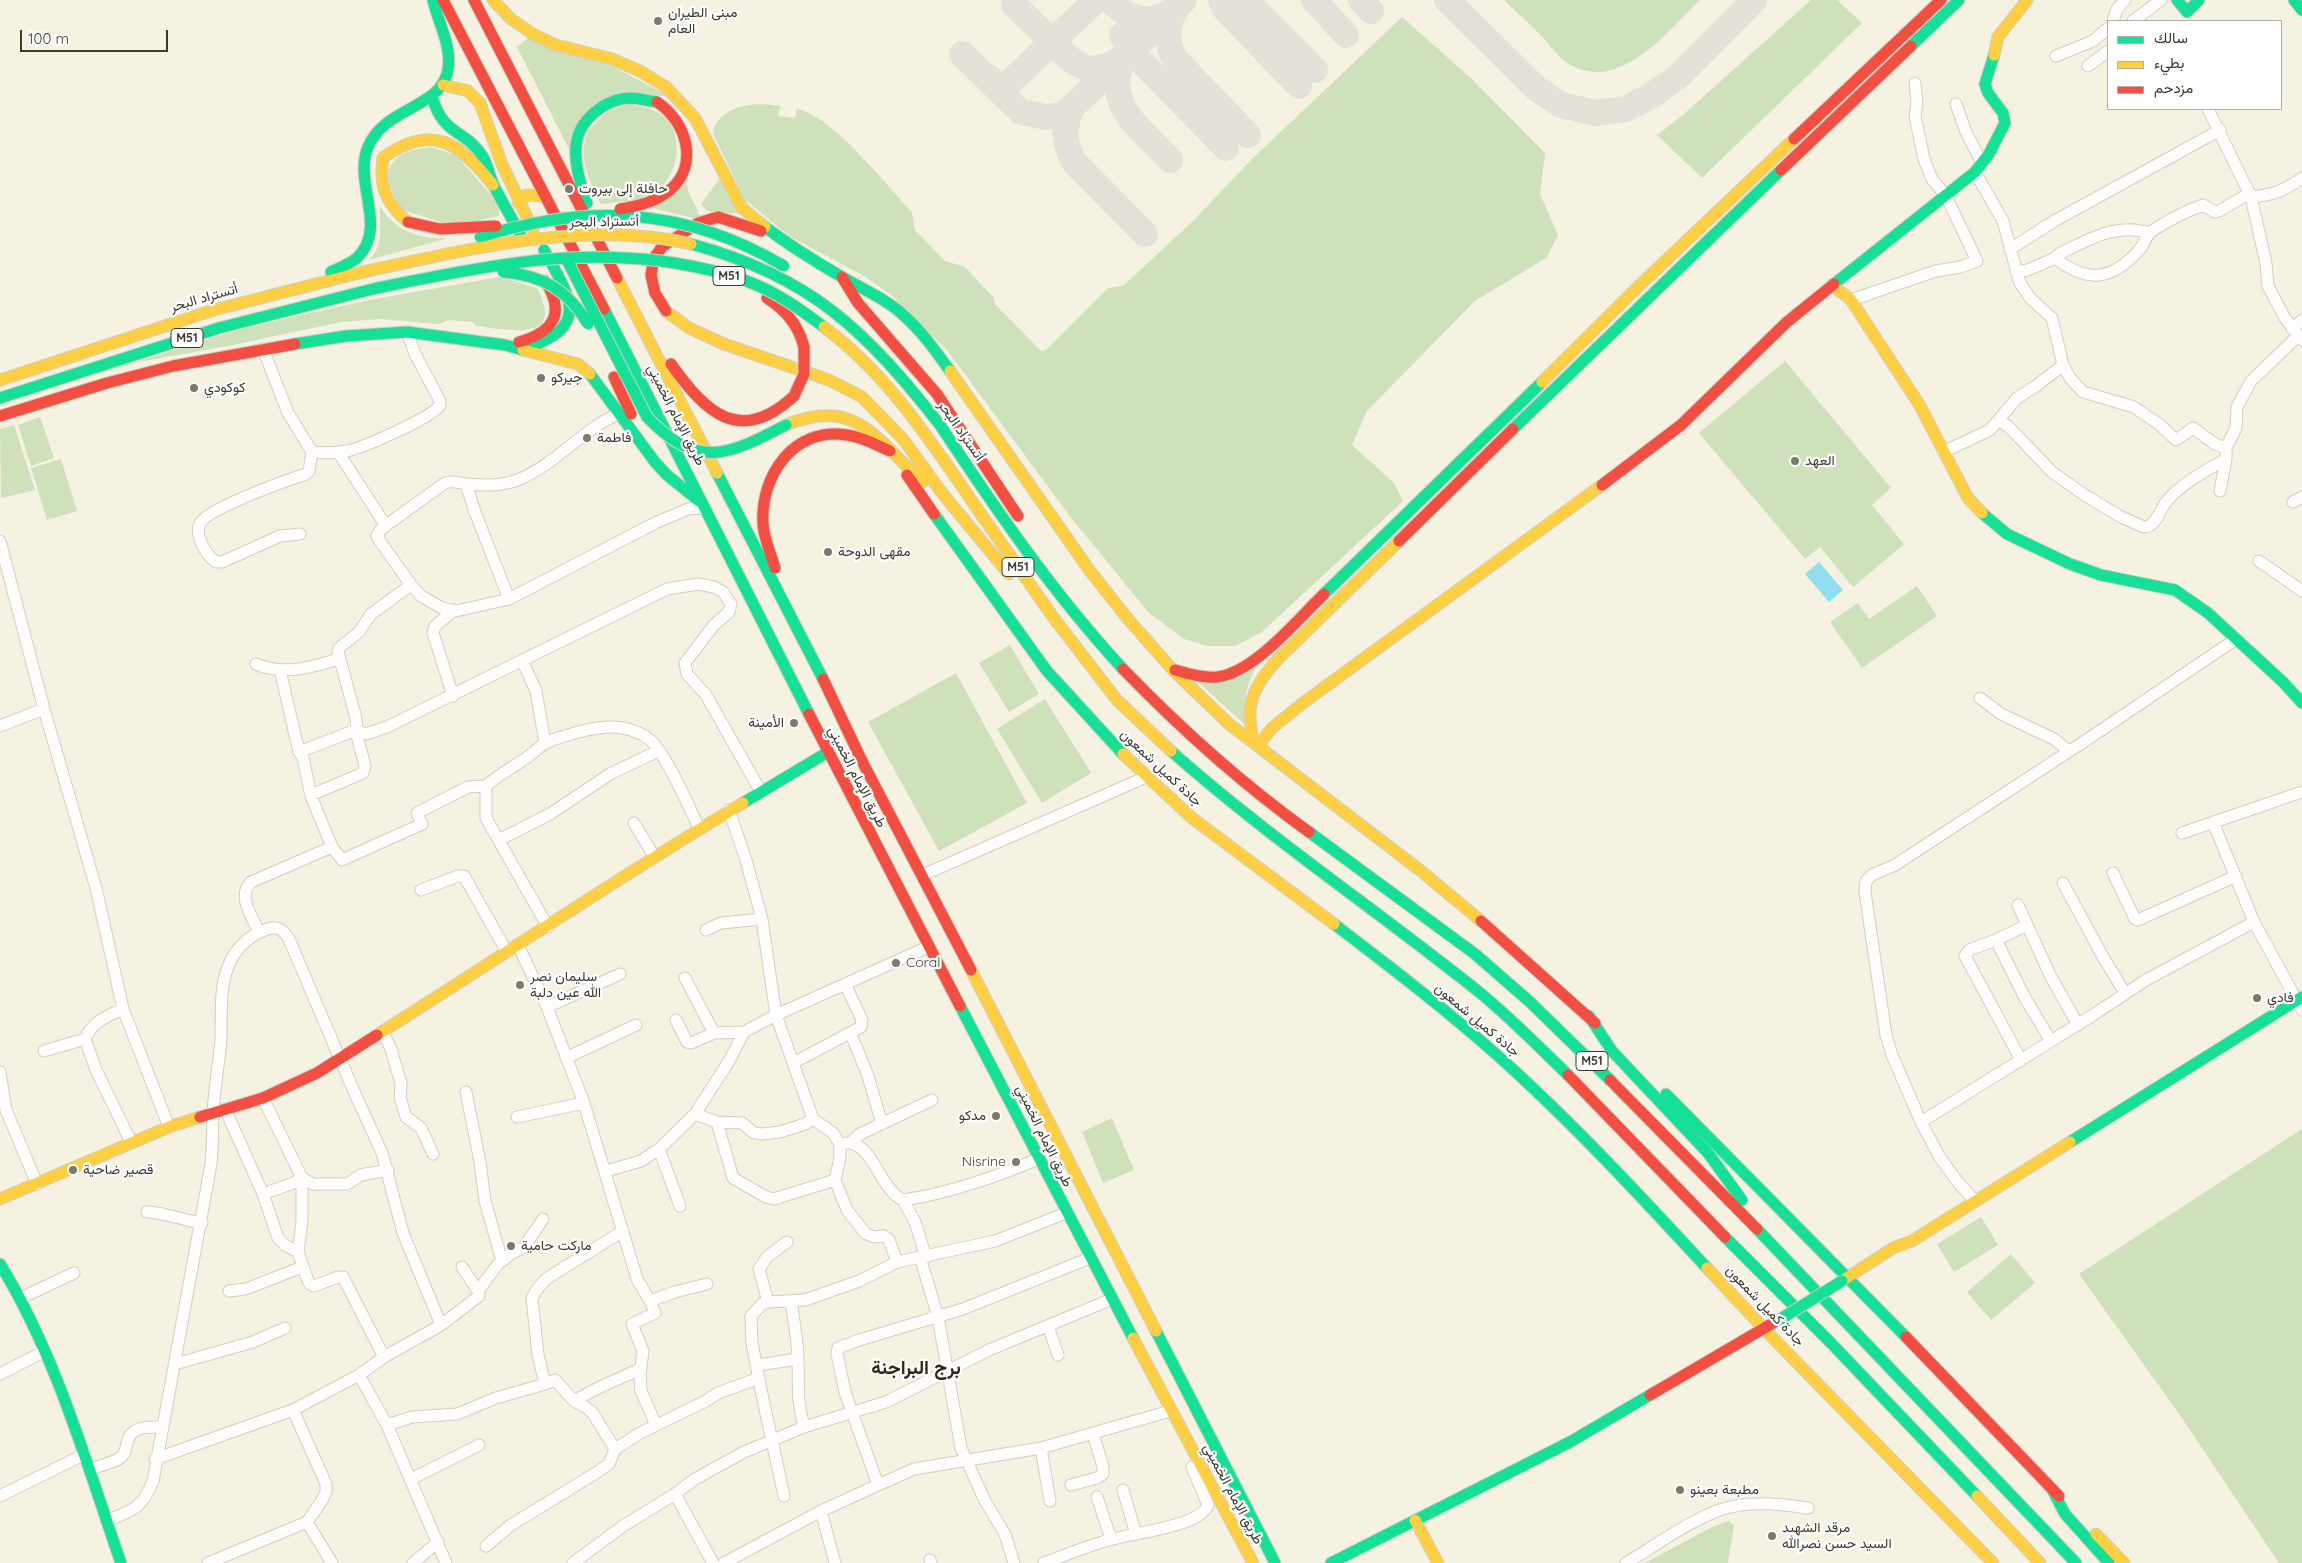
<!DOCTYPE html>
<html>
<head>
<meta charset="utf-8">
<style>
	body { margin:0 }
	#map { position:relative; width:2302px; height:1563px; overflow:hidden; background:#f5f2e2; font-family:Quicksand,Vazirmatn,sans-serif }
	canvas { display:block }
	.legend { position:absolute; left:2107px; top:20px; width:175px; height:90px; box-sizing:border-box; background:#fff; border:1px solid #b1b0ab; margin:0; padding:6px 9px; list-style:none; font-size:15px; color:#3b392d }
	.legend li { display:flex; align-items:center; gap:10px; height:25px }
	.legend b { width:25px; border:1px solid #b1b0ab }
	.scale { position:absolute; left:20px; top:30px; width:148px; height:22px; box-sizing:border-box; border:2px solid #3b392d; border-top:0; padding-left:6px; font-size:15px; line-height:18px; white-space:nowrap; color:#3b392d; -webkit-text-stroke:4px #fff; paint-order:stroke }
</style>
</head>
<body>
<div id="map">
<canvas width="2302" height="1563"></canvas>
<ul class="legend">
<li><b style="height:6px;background:#16e098"></b>سالك</li>
<li><b style="height:6px;background:#ffcf43"></b>بطيء</li>
<li><b style="height:6px;background:#f24e42"></b>مزدحم</li>
</ul>
<div class="scale">100 m</div>
</div>
<script>
const ctx = document.querySelector('canvas').getContext('2d');
ctx.lineJoin = 'round';
function fillPath(path, color) { ctx.fillStyle = color; ctx.fill(path, 'evenodd'); }
function stroke(path, color, width, dash) { ctx.strokeStyle = color; ctx.lineWidth = width; ctx.lineCap = dash ? 'butt' : 'round'; ctx.setLineDash(dash || []); ctx.stroke(path); }
function write(font, color, halo, rows, align = 'center') {
  ctx.font = font + ' Quicksand,Vazirmatn,sans-serif'; ctx.lineWidth = 4.5; ctx.setLineDash([]); ctx.textBaseline = 'middle'; ctx.strokeStyle = halo; ctx.fillStyle = color; for (const [text, x, y, turn = 0] of rows) {
    ctx.save(); ctx.translate(x, y); ctx.rotate((+turn || 0) * Math.PI / 180); ctx.textAlign = isNaN(turn) ? turn : align; if (halo) ctx.strokeText(text, 0, 0); ctx.fillText(text, 0, 0); ctx.restore();
  }
}
fillPath(new Path2D(`
	M1504,0h196c-34,33 -84,99 -137,60 -6,-5 -10,-10 -15,-17 -13,-15 -30,-29 -44,-43z
	M1811,0h26l25,23 -160,155 -45,-43 27,-21z
	M1402,17l71,63 72,73 -5,41 18,41 -12,23 -71,43 -108,110 -15,34 42,38 9,18 -141,131 -27,14h-27l-24,-7 -36,-27 -79,-97 -122,-165 -56,-55 -27,-19 -75,-40 -44,-36 -32,-66c4,-29 43,-33 67,-28l-2,10 17,2 2,-9c37,8 87,74 115,103l3,18 30,31 20,6 29,31 1,6 47,48 5,-3 61,-61 15,-2 70,-65 59,-62z
	M528,38l78,25 65,34 -43,-5 -59,57 -52,-102z
	M628,104c9,2 21,4 29,8 30,16 24,66 -4,81 -16,8 -35,9 -52,11 -13,-24 -26,-54 -9,-80 2,-3 4,-7 7,-9 8,-5 20,-8 29,-11z
	M431,147l25,8 43,49v12l-46,10 -53,-17c-4,-10 -12,-24 -11,-34 0,-22 26,-26 42,-28z
	M722,175l20,39 -35,-3 -6,-7z
	M687,177c-1,22 11,25 13,43l-47,-12z
	M380,207c17,25 39,32 68,31l-79,22c16,-16 10,-32 11,-53z
	M499,277l38,11c29,55 -28,42 -61,38l-3,-4 -24,-2 -10,4 -59,-5 -39,3 -108,23 -100,18 111,-35 125,-28z
	M1785,361l106,127 -19,17 32,39 -51,43 -33,-40 -15,12 -106,-126z
	M40,417l14,41 -23,8 -13,-41z
	M14,425l21,65 -34,8 -1,-69z
	M61,459l16,52 -30,9 -16,-52z
	M1917,586l20,30 -75,52 -32,-46 28,-19 11,16z
	M1010,645l29,49 -30,18 -30,-49z
	M1257,666c-11,18 -13,37 -13,58l-47,-43z
	M956,673l71,130 -88,48 -71,-129z
	M1045,699l46,74 -49,30 -45,-74z
	M1112,1118l22,52 -31,13 -21,-51z
	M2302,1129v434h-23l-97,-145 -103,-144z
	M1981,1217l17,28 -44,27 -17,-28z
	M2011,1254l24,29 -44,37 -24,-28z
	M1728,1521l6,4 -6,38h-83l65,-35z`), '#cee1ba');
fillPath(new Path2D(`
	M1819,562l24,28 -14,12 -24,-28z`), '#91def0');
stroke(new Path2D(`
	M1110,0c22,23 42,26 68,6 -11,18 -13,32 -4,52l74,77
	M1221,0l4,9 74,77
	M1246,0l69,70
	M1314,0l32,35
	M1361,0l10,11
	M1447,0l90,89 24,16 35,8 29,-4 24,-12 30,-21 75,-76
	M1014,5c12,11 24,23 36,35 24,25 41,41 75,16 -25,46 16,73 45,104
	M1122,35l9,16 95,97
	M962,54l59,58 25,5 14,-2 12,-8 112,-107
	M990,78l11,13 95,-91
	M1072,107c-9,22 -9,33 2,55l71,72`), '#e4e2d8', 26);
const street = new Path2D(`
	M2113,21l4,-12 8,-9
	M2133,21l28,-21
	M2056,56l37,-15 15,-13
	M2088,66l20,-15
	M1956,104l10,28 16,31
	M2208,109l43,88 15,66 2,23 17,32 17,22
	M1975,172l28,49 17,62 10,15 22,20 11,47 7,13 13,14 51,15 26,18 16,15 17,-12 22,16 11,4
	M2251,197c23,-2 32,-6 51,-19
	M2010,249l46,-29 164,-90
	M2055,258l4,-4c29,-14 58,-32 90,-21
	M2016,272l12,-2 27,-12c32,25 57,23 84,-8 5,-5 7,-15 13,-19 15,-10 34,-20 51,-26l12,7 4,-1 31,-18
	M1851,300l85,-29 25,-4 16,-6 -31,-65 -14,-17 -8,-20 -9,-43 2,-14 -2,-19
	M2292,329l10,-9
	M263,349l25,64 24,39c12,1 24,1 35,-1 15,-3 87,-34 93,-46v-4l-25,-47 -8,-22
	M620,413c-37,16 -63,50 -100,66 -16,7 -35,7 -53,5 -8,-1 -14,-4 -22,-1l-64,46 -4,7 2,4 32,45 10,11 21,12 14,3 53,-12 146,-76 33,-14 17,-1
	M1999,421l9,5 44,46 34,24 35,21 23,10c12,0 16,-17 22,-25 16,-19 39,-31 60,-43
	M338,452l48,74
	M1943,452l47,-22 27,-32 19,-12 27,-21
	M466,484l9,28 34,87
	M2220,491l6,-32v-11l10,-20 1,-21 14,-26 47,-45
	M2293,502l9,-5
	M300,534l-20,2 -58,26h-6c-10,-7 -23,-28 -15,-40 9,-14 86,-42 105,-48l3,-3 3,-19
	M0,541l44,168 52,179 27,121 46,118
	M2259,561l43,30
	M522,660l14,31 9,52
	M256,664c27,12 56,3 83,-5
	M280,670l19,82
	M453,696l-20,-63 2,-7 19,-16
	M1980,698l21,16 53,25 15,12
	M0,726l44,-17
	M311,795l52,-22 2,-7 -7,-26 -2,-22 -18,-66 1,-4 20,-16 12,-18 40,-29
	M729,810l17,50 16,59 14,96 37,104 20,14 7,11c3,0 8,-2 11,-1 22,4 31,48 52,57 43,-6 96,-24 135,-41
	M2213,822l41,100 48,88
	M634,823l20,33
	M2182,833l120,-41
	M499,840l51,-26 60,-40 48,-23
	M332,847l10,13 80,-36 -5,-11 51,-26 18,-1
	M2113,873l22,46 3,1 98,-44
	M923,875l223,-98
	M2063,883l40,74 22,36
	M421,890l37,-14h6l43,76
	M2018,905l33,72 27,48
	M548,927l-62,-109v-32c12,-11 26,-18 40,-28 6,-4 12,-10 18,-14 6,-4 14,-6 21,-8 28,-9 58,-16 84,3 16,12 41,70 50,89
	M706,930l15,-7 41,-4
	M259,932c-7,-15 -22,-36 -8,-50l81,-35 -21,-51 -8,-38 -4,-6 57,-22 10,4 21,-7 280,-138 31,-5 16,3 9,5 8,12 -2,8 -15,13 -29,38 2,11 19,21 55,97
	M1996,940l31,-15
	M518,945l29,62 37,96 53,176 13,22
	M685,978l29,55 30,-1
	M547,1007l73,-33
	M123,1009c-16,7 -31,13 -38,30l11,31 35,72
	M676,1020l11,22 4,1 23,-10
	M383,1033l8,16 10,35 -1,13 6,20 15,11 12,26
	M851,1034l17,42 14,48
	M44,1051l41,-12
	M566,1058l70,-33
	M2021,1060l-56,-104 4,-6 27,-10 29,58 26,43
	M793,1063l68,-36 1,-7 -16,-34
	M0,1072l6,38 31,74
	M466,1092l14,70 5,39 17,60
	M263,1098l39,80v43l-4,31 10,29 2,3 4,2 24,-9h5l41,80
	M226,1111l37,83 15,44 7,7 13,7
	M695,1114l22,8 25,1 12,10 8,1 18,-2 25,-8 8,-5
	M517,1117l67,-14
	M717,1122l16,56 33,19 8,2 61,-19
	M1921,1122l172,-107 53,-35 108,-58
	M851,1142l9,-8 72,-34
	M840,1144v14l-5,22 12,30 18,23 9,4 10,-1 5,4 8,22
	M659,1149l21,57
	M606,1171l35,-10 18,-12 36,-35 34,-53 15,-29 32,-17 152,-68
	M263,1194l33,-12 6,-4 11,6h34l14,-9 27,-5
	M903,1200l12,22 11,35
	M1974,1200l-17,-19 -18,-25 -18,-34 -29,-67 -6,-20 -21,-143 1,-11 6,-6 23,-10 193,-126 148,-100
	M147,1212c19,1 36,8 55,11
	M920,1257l18,60 23,131 24,53 20,33 9,29
	M1090,1258l-127,51 -104,31 -21,8 -1,6 8,38 33,93 36,-16 127,-21 129,-37
	M229,1291l17,-2 56,-22
	M478,1291l20,-27 13,-10 13,-7 19,-28
	M21,1298l53,-25
	M768,1302l-9,-33 8,-12 20,-15
	M791,1302c3,18 6,36 7,55 1,28 -2,41 6,70
	M1048,1326l10,29
	M175,1364l78,-22 32,-14
	M758,1365l40,-6
	M0,1374l45,-23
	M359,1375l28,50 59,138
	M545,1384l10,-4 19,21 10,5 8,6 23,37
	M574,1401l24,-13 42,-19
	M387,1425l25,-8 45,-3 39,-16 49,-14 -7,-29 -6,-57c5,-10 9,-15 17,-21l74,-46
	M656,1425l-15,-34 -1,-16 3,-24 -11,-27 23,-11 -5,-12 25,-9 32,-8
	M1041,1448l9,53
	M155,1459l138,-49 66,-35 25,-18 57,-32 38,-29 -1,-5 -16,-24
	M90,1469c10,-4 27,-6 33,-14 3,-4 3,-8 4,-12 4,-18 21,-16 36,-16
	M411,1479l68,-34
	M1071,1485l26,-7 6,-4v-7l-10,-34
	M1123,1490l13,44
	M675,1494l38,69
	M0,1496l85,-42
	M784,1496l-23,-106 -9,-47 -1,-27 11,-12 6,-2 37,-2 54,-19 38,-19 98,-21 71,-28
	M1097,1497l14,42
	M821,1511l14,52
	M108,1520c25,-9 35,-13 45,-39l58,-317c2,-16 1,-33 2,-49 1,-26 6,-51 8,-76 1,-24 -2,-50 7,-72 6,-17 20,-31 37,-37 11,-5 17,-2 24,9l63,148 30,66 21,80 38,92
	M307,1522l25,41
	M486,1546l25,-21 88,-54 10,-7 6,-15 27,-17 62,-30 14,-9 41,-15
	M930,1560l1,3
	M208,1563l99,-41 14,-20 5,-10v-8l-33,-74
	M413,1563l25,-21
	M573,1563l50,-37 52,-32 20,-15 49,-27 60,-25 82,-25 103,-52 123,-51
	M724,1563l97,-52 57,-26
	M1044,1563c22,-8 43,-17 65,-23 22,-7 91,-13 99,-35l-16,-38
	M1626,1563c31,-18 74,-51 109,-57 24,-5 49,-1 73,2`);
const fast = new Path2D(`
	M2177,0l10,12 12,-12
	M2294,0l8,10
	M1911,46l48,-46
	M432,96c11,41 33,32 51,61 5,9 7,20 11,29 8,16 18,32 26,48
	M587,203c-6,-18 -13,-38 -11,-57 2,-26 29,-47 54,-48 9,0 18,3 27,4
	M765,227c24,18 51,35 77,50 20,12 41,20 59,36 19,16 34,37 49,58
	M331,272c9,-5 20,-8 27,-15 30,-31 -5,-74 10,-110 16,-39 69,-38 79,-73 7,-25 -9,-51 -14,-74
	M1834,284l141,-112 14,-18 16,-31 -2,-10 -15,-20 -3,-9 9,-29
	M604,309l205,405
	M295,344l51,-8 61,-4 98,13 18,5
	M523,349c68,-22 49,-49 21,-99
	M590,374l65,88 12,13 32,26
	M0,398l219,-70 158,-40
	M940,425c57,86 113,168 183,244
	M1513,429l268,-259
	M717,473l106,206
	M1982,513l25,21 63,30 31,11 74,15 33,23 75,69 19,21
	M934,514l113,157 76,83
	M1324,594l218,-212
	M1171,751c98,87 207,160 308,241 32,26 60,55 89,83
	M743,803l85,-51
	M1309,832l166,122 55,48 80,78
	M1334,924c63,48 127,97 185,151 66,61 127,127 188,193
	M960,1006l173,332
	M1589,1016l23,35 96,102 34,47
	M1666,1094l240,243
	M2070,1142l232,-145
	M1757,1229l319,334
	M1725,1237l106,106 146,153
	M0,1264c56,91 86,198 121,299
	M1156,1331l119,232
	M2052,1489l13,25 44,49
	M1331,1563l239,-121 80,-47`);
const slow = new Path2D(`
	M493,0l18,19 22,15 23,11 56,14 28,12 26,16 29,31 47,90 23,19
	M1994,55l4,-18 29,-37
	M443,85l25,6 12,12 21,59 32,68
	M518,202l8,-7 18,1
	M408,222c-22,-18 -29,-36 -25,-64 49,-36 77,-15 110,27
	M617,278l100,195
	M1832,285l19,15 68,104 49,94 14,15
	M666,311l23,17 35,16 105,36 33,17 41,42 39,54 67,81
	M523,350l55,14 12,10
	M950,371l140,200 38,48 45,51
	M0,380l214,-70 149,-38
	M1542,382l100,-99 152,-144
	M786,425c71,-29 90,15 137,57
	M983,517l70,100 64,83 54,51
	M1173,670l56,54 192,147 60,50
	M1252,742c0,-9 -2,-19 -2,-28 0,-23 16,-42 31,-58l118,-115
	M1258,746l14,-18 31,-25 299,-218
	M1123,754l69,64 142,106
	M971,970l185,361
	M377,1035c122,-77 242,-158 366,-232
	M0,1199l169,-72 31,-10
	M1707,1268l62,66 224,229
	M1842,1281l51,-33 19,-7 158,-99
	M1133,1338l120,225
	M1977,1496l63,67
	M1415,1520l23,43
	M2096,1534l28,29`);
const jam = new Path2D(`
	M443,0l161,309
	M474,0l143,278
	M1794,139l147,-139
	M1781,170l130,-124
	M842,277l16,26 79,91 81,122
	M767,298c19,13 31,26 37,49
	M666,311l-11,-18 -4,-18 3,-17 8,-11 36,-24 20,-6 43,14
	M519,342c35,-10 47,-29 26,-61
	M671,364c35,49 69,82 123,32
	M614,377l17,37
	M0,416l107,-33 66,-17 122,-22
	M907,475l27,39
	M1602,485l79,-60 106,-103 47,-38
	M1399,541l114,-112
	M775,568c-4,-14 -11,-29 -12,-44 -3,-48 31,-98 84,-89 16,2 29,10 43,16
	M1123,669c58,60 118,114 186,163
	M1175,670c14,4 28,8 42,7 37,-4 81,-58 107,-83
	M823,679l40,84 108,207
	M809,714l151,292
	M1481,921l114,102
	M1568,1075l157,162
	M1610,1080l147,149
	M200,1117l63,-19 54,-25 60,-38
	M1906,1337l153,159
	M1650,1395l123,-72`);
stroke(street, '#d1cfc2', 13);
stroke(fast, '#d1cfc2', 13);
stroke(slow, '#d1cfc2', 13);
stroke(jam, '#d1cfc2', 13);
stroke(street, '#fefdfb', 11);
stroke(fast, '#16e098', 11);
stroke(slow, '#ffcf43', 11);
stroke(jam, '#f24e42', 11);
const fastBridge = new Path2D(`
	M480,237c110,-34 204,-30 304,29
	M691,244c120,32 175,87 249,181
	M568,262l79,155c51,53 80,39 139,8
	M503,272c39,3 65,18 85,52
	M377,288c100,-20 182,-39 284,-27 35,5 71,12 102,27 22,10 42,25 61,39
	M1779,1320l63,-39`);
const slowBridge = new Path2D(`
	M363,272c104,-22 222,-53 328,-28
	M824,327c68,51 111,121 159,190`);
const jamBridge = new Path2D(`
	M620,209c18,-3 36,-7 50,-19 30,-26 16,-69 -13,-88
	M408,222l32,7 56,-3
	M794,396l10,-22v-27`);
stroke(fastBridge, '#d1cfc2', 13, []);
stroke(slowBridge, '#d1cfc2', 13, []);
stroke(jamBridge, '#d1cfc2', 13, []);
stroke(fastBridge, '#16e098', 11);
stroke(slowBridge, '#ffcf43', 11);
stroke(jamBridge, '#f24e42', 11);
for (const [x, y, r, color] of [
	[658,21,5,"#7c7a6c"],
	[569,189,5,"#7c7a6c"],
	[541,378,5,"#7c7a6c"],
	[194,388,5,"#7c7a6c"],
	[587,438,5,"#7c7a6c"],
	[1795,461,5,"#7c7a6c"],
	[828,552,5,"#7c7a6c"],
	[794,723,5,"#7c7a6c"],
	[896,963,5,"#7c7a6c"],
	[520,985,5,"#7c7a6c"],
	[2257,998,5,"#7c7a6c"],
	[996,1116,5,"#7c7a6c"],
	[1016,1162,5,"#7c7a6c"],
	[73,1170,5,"#7c7a6c"],
	[511,1246,5,"#7c7a6c"],
	[1680,1490,5,"#7c7a6c"],
	[1772,1536,5,"#7c7a6c"]
]) { const dot = new Path2D(); dot.arc(x, y, r, 0, 2 * Math.PI); ctx.fillStyle = color; ctx.fill(dot); stroke(dot, '#fff', 2); }
for (const [x, y, w] of [
	[729,276,32],
	[187,338,32],
	[1018,567,32],
	[1592,1061,32]
]) { const box = new Path2D(); box.roundRect(x - w / 2, y - 9.5, w, 19, 4); ctx.fillStyle = '#fff'; ctx.fill(box); stroke(box, '#3b392d', 1); }
write('bold 12px', '#3b392d', null, [
	["M51",729,276],
	["M51",187,338],
	["M51",1018,567],
	["M51",1592,1061]
]);
write('14px', '#3b392d', '#fff', [
	["مبنى الطيران",668,13],
	["العام",668,29],
	["حافلة إلى بيروت",579,189],
	["جيركو",551,378],
	["كوكودي",204,388],
	["فاطمة",597,438],
	["العهد",1805,461],
	["مقهى الدوحة",838,552],
	["الأمينة",784,723,"right"],
	["Coral",906,963],
	["سليمان نصر",530,977],
	["الله عين دلبة",530,993],
	["فادي",2267,998],
	["مدكو",986,1116,"right"],
	["Nisrine",1006,1162,"right"],
	["قصير ضاحية",83,1170],
	["ماركت حامية",521,1246],
	["مطبعة بعينو",1690,1490],
	["مرقد الشهيد",1782,1528],
	["السيد حسن نصرالله",1782,1544]
], 'left');
write('14px', '#3b392d', '#fff', [
	["أتستراد البحر",604,222,-1],
	["أتستراد البحر",204,298,-16],
	["طريق الإمام الخميني",676,415,63],
	["أتستراد البحر",961,431,55],
	["جادة كميل شمعون",1161,768,43],
	["طريق الإمام الخميني",857,777,63],
	["جادة كميل شمعون",1477,1020,40],
	["طريق الإمام الخميني",1044,1136,64],
	["جادة كميل شمعون",1765,1306,46],
	["طريق الإمام الخميني",1233,1494,62]
]);
write('bold 19px', '#2f2a12', '#fff', [
	["برج البراجنة",916,1368]
]);
</script>
</body>
</html>
